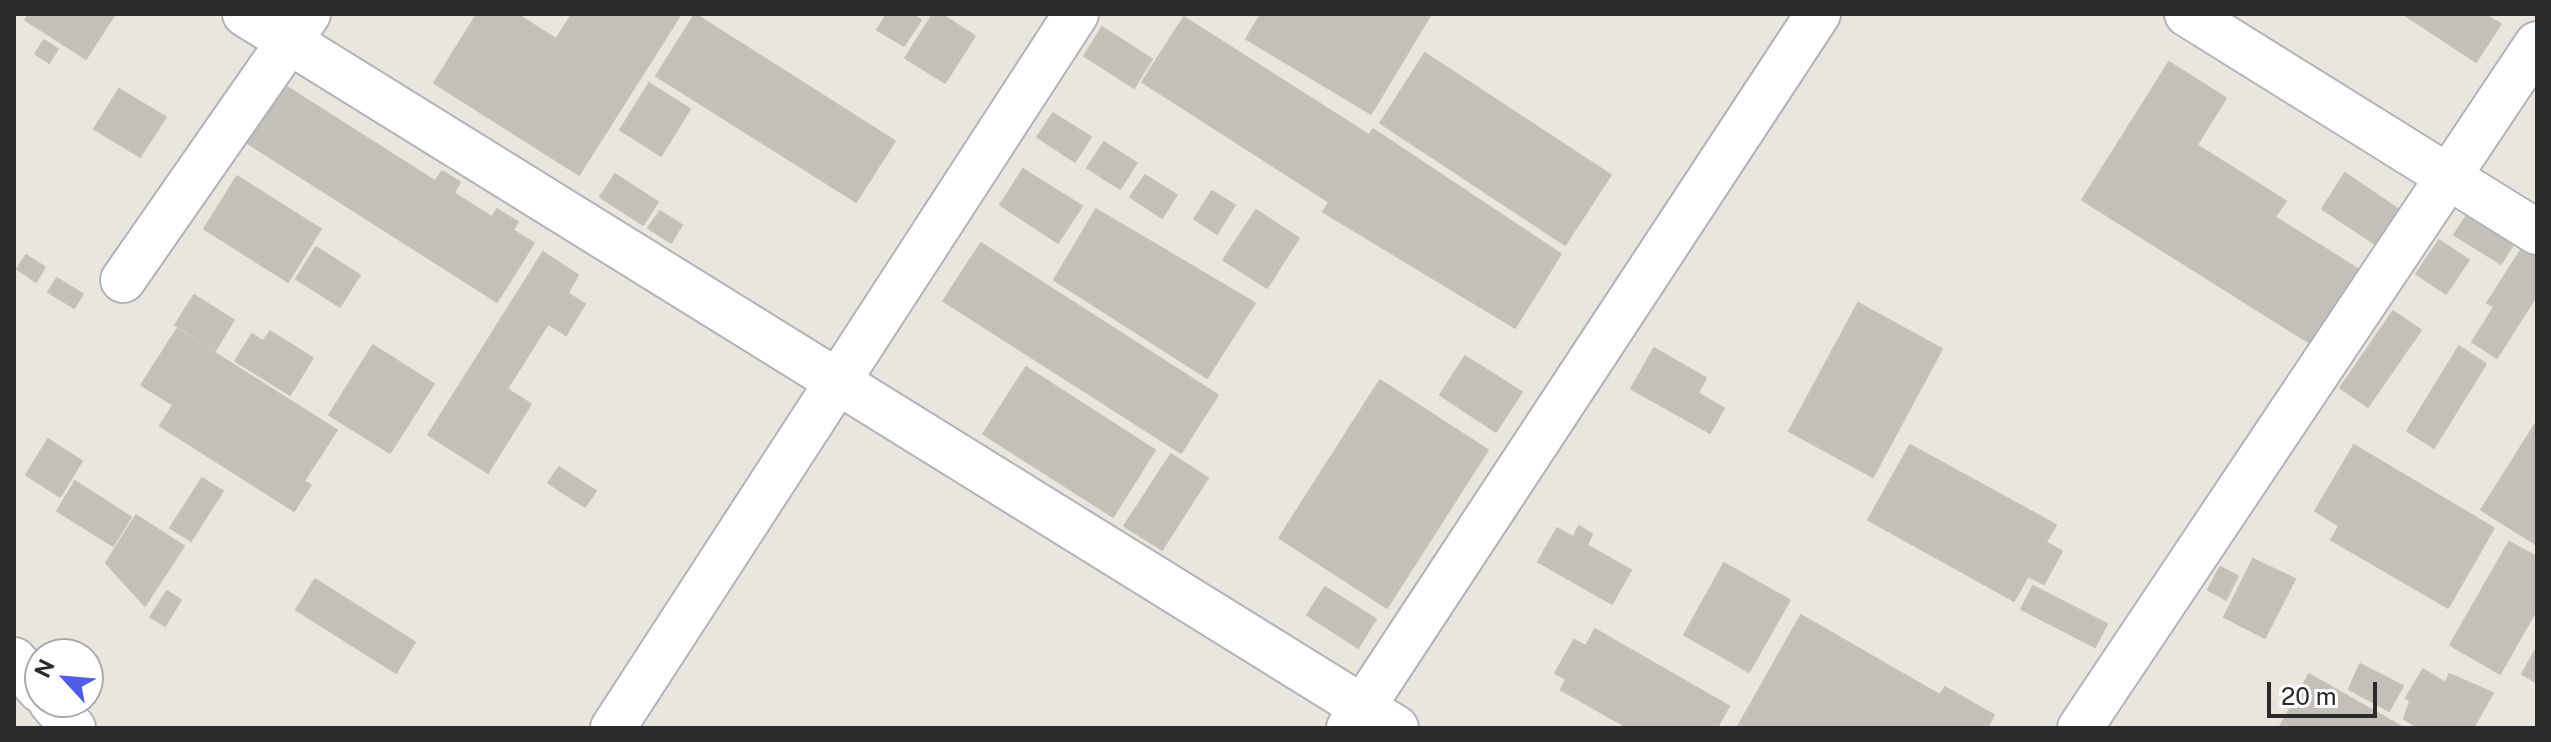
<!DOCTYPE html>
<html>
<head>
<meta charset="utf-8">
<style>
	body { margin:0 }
	#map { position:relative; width:2551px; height:742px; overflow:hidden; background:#eae6de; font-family:"Public Sans",sans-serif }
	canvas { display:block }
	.frame { position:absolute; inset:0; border:16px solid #2a2a2a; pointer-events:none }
	.north { position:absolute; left:24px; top:638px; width:80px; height:80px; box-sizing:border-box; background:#fff; border:2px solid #aaa; border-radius:50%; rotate:296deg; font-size:22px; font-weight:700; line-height:32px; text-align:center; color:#2a2a2a }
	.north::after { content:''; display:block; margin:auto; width:28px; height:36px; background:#505ee5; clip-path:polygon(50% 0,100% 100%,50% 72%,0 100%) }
	.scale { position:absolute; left:2267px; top:682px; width:110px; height:36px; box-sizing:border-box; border:4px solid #2a2a2a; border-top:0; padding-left:10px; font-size:24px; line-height:28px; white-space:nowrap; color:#2a2a2a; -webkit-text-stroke:6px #fff; paint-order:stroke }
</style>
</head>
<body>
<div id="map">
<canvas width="2551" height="742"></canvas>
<div class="frame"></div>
<div class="north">N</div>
<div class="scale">20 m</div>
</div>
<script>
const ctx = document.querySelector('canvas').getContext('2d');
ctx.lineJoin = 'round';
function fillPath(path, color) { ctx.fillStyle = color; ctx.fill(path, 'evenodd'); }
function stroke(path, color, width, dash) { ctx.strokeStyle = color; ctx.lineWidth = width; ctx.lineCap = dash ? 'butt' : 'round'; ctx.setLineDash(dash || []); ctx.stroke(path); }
const building = new Path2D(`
	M29,14h86l-29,45 -61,-39z
	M477,14h40l39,25 16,-25h109l-102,161 -145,-92z
	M695,14l200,127 -39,61 -200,-126z
	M887,14h24l10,6 -17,26 -27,-16z
	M933,14h8l34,22 -30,47 -40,-25z
	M1261,14h170l-60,100 -125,-75z
	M2403,14h81l17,10 -25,38z
	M1184,17l185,118 4,-6 188,125 -46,74 -192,-116 6,-10 -187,-120z
	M1102,27l50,32 -18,29 -50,-32z
	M44,40l14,9 -9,14 -14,-9z
	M1425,53l186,122 -46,70 -185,-122z
	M2169,62l57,36 -29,47 89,56 -11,16 91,57 -47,75 -237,-149z
	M281,83l154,98 7,-10 18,11 -6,11 38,24 5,-8 21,13 -5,8 21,13 -37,59 -253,-161z
	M649,83l41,26 -29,47 -41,-26z
	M119,89l47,28 -26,40 -46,-28z
	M1053,113l38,24 -16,25 -38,-25z
	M1104,142l33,21 -17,26 -33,-21z
	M1023,169l59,37 -24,37 -58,-38z
	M2345,173l59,40 -23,35 -59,-39z
	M615,174l43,28 -15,23 -43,-28z
	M1145,175l32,20 -15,23 -32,-21z
	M237,176l84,53 -33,53 -84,-53z
	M1212,191l23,14 -18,29 -23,-15z
	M1096,209l159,94 -48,75 -153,-98z
	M1256,210l43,28 -32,50 -44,-28z
	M660,211l22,14 -11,18 -23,-15z
	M2469,212l46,30 -14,22 -47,-29z
	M2439,240l30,20 -23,34 -30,-20z
	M981,243l237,152 -37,58 -238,-152z
	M2524,245l13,8v42l-40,63 -25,-16 22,-35 -7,-4z
	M316,247l44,28 -20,32 -44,-28z
	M543,252l35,23 -10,18 17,11 -19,31 -18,-11 -41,65 24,15 -43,69 -60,-38z
	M26,255l19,12 -9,15 -19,-13z
	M57,278l26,16 -9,14 -26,-16z
	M194,295l40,25 -19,31 -40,-26z
	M1858,303l84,46 -69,128 -84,-46z
	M2393,311l28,19 -53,77 -28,-19z
	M177,329l160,101 -33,51 7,4 -17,26 -134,-85 13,-21 -32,-20z
	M270,331l43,27 -23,37 -55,-34 17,-27 11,7z
	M373,345l61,39 -44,69 -61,-38z
	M2459,346l27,18 -52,84 -27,-17z
	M1654,348l52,30 -8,15 26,15 -14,25 -79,-44z
	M1465,356l57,36 -26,40 -56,-37z
	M1026,367l129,83 -42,67 -130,-83z
	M1380,380l108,70 -101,158 -108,-70z
	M2537,421v124l-56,-35z
	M48,439l34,22 -22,36 -34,-22z
	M1910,445l146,80 -10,17 16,9 -18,33 -16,-8 -14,25 -146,-81z
	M2354,445l140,83 -46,80 -117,-68 8,-14 -24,-15z
	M1171,454l37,24 -46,72 -38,-24z
	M559,467l37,24 -11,16 -37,-24z
	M202,478l21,13 -32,50 -21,-13z
	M75,481l56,36 -18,29 -56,-35z
	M136,515l48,31 -39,60 -39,-43z
	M1579,526l13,8 -5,11 44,25 -19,34 -74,-42 19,-34 16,9z
	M2509,542l28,15v52l-37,65 -50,-29z
	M2253,559l42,20 -30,59 -41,-21z
	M1724,563l66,37 -41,72 -65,-37z
	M2220,567l18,9 -12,24 -18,-10z
	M315,579l100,63 -19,31 -100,-63z
	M2033,586l74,38 -12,23 -74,-38z
	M1325,587l51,32 -18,29 -51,-33z
	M167,591l14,9 -16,26 -15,-9z
	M1801,615l139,80 5,-8 49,28 -7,13h-250z
	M1595,629l134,77 -12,22h-89l-67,-38 5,-11 -11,-6 19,-33 12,6z
	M2537,647v36l-15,-9z
	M2360,664l43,22 -14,25 -40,-22z
	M2423,669l23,14 3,-9 44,19 -20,35h-54l-15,-9 6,-18 -4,-3z
	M2309,674l95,54h-125z`);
fillPath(building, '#c3c0b9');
stroke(building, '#c6c2b7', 2);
const minor = new Path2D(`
	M245,14l1151,714
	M2187,14l350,218
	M123,280l185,-266
	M14,660l26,30
	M51,702l22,26
	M613,728l463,-714
	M1349,728l469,-714
	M2080,728l457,-684`);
stroke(minor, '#b1b2bc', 48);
stroke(minor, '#fff', 44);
</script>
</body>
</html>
